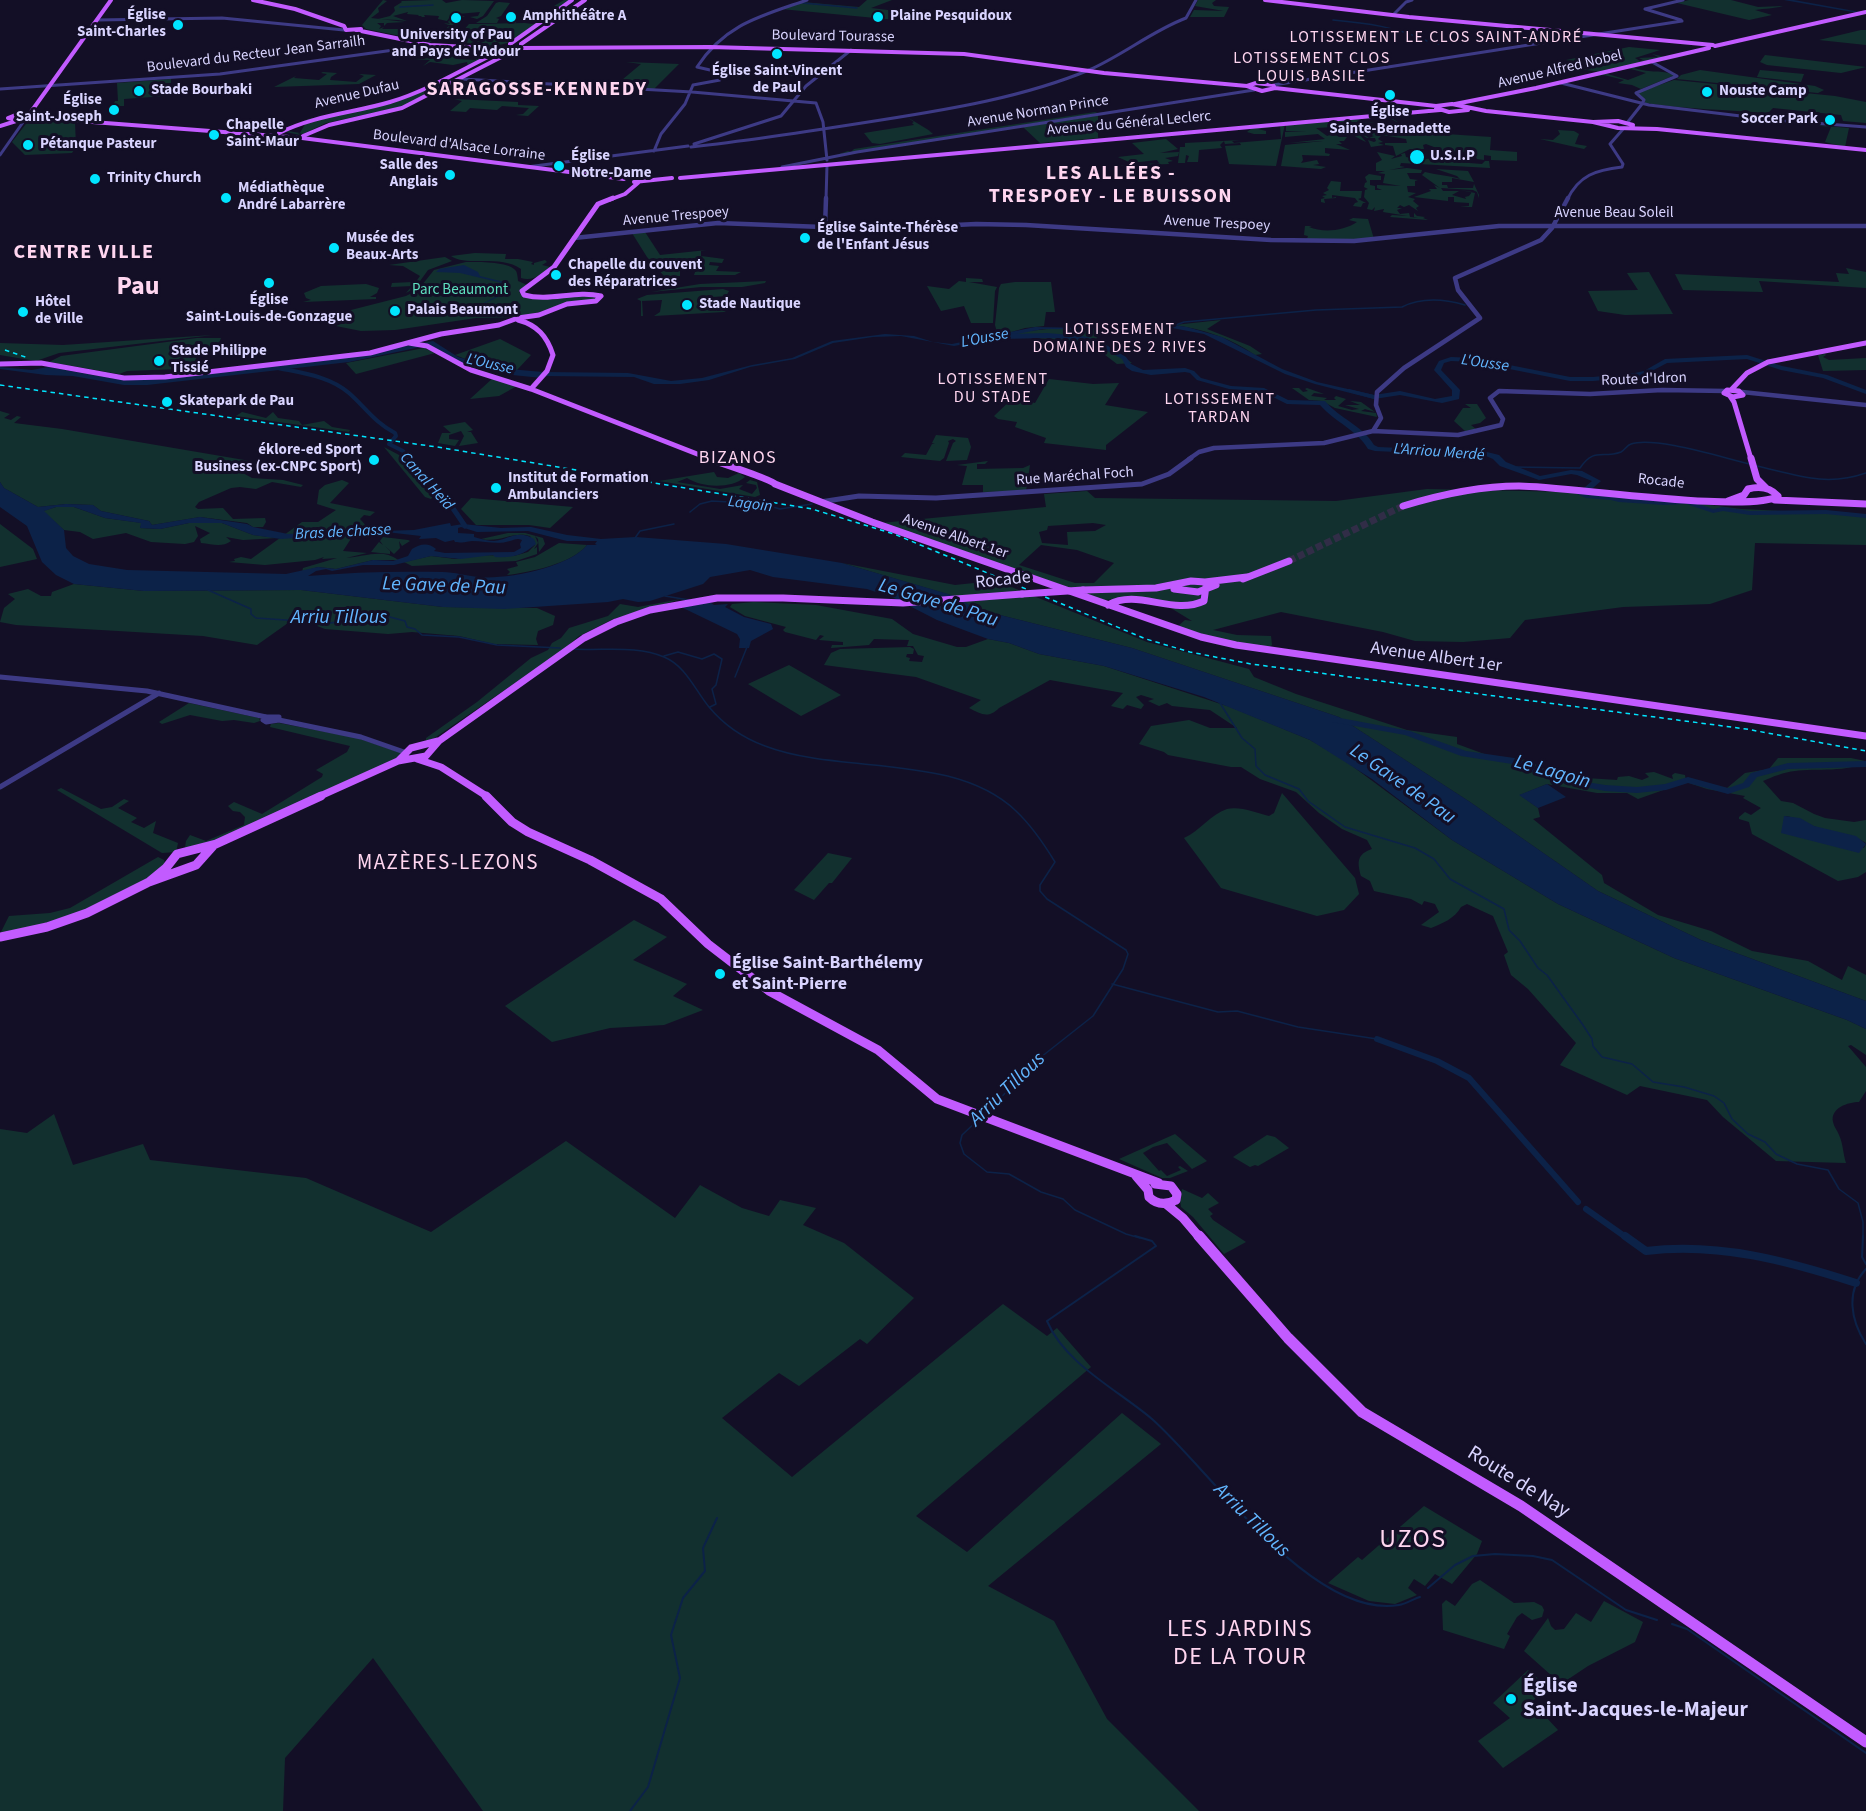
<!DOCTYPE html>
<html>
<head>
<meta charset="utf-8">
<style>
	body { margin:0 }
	canvas { display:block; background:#130f26 }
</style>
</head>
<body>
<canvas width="1866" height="1811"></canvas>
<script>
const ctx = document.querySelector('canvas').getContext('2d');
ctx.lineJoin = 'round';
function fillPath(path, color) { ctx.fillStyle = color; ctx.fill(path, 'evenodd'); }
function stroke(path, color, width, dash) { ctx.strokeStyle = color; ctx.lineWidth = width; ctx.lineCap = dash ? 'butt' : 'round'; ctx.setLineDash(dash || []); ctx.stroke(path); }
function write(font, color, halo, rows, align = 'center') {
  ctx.font = font + ' "Source Sans 3",sans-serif'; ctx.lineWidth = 6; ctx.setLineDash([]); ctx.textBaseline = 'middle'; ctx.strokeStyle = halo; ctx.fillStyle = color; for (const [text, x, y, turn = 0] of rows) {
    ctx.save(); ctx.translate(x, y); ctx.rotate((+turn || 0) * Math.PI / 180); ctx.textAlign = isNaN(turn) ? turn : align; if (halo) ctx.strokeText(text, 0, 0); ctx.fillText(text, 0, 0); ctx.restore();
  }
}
fillPath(new Path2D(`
	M383,0l4,1 -9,7 1,4 -8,6 34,4 -18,1 -3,3v-3h-7l4,3 -2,3 5,-2 -2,2h25l-4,3 2,1h36l8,-7h9l-12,13 -16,3 -64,-13 -4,-4z
	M433,0h9l4,3 16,-3 32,1 -11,15 -6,3 -7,-2 8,-1 2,-4 -23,2 -1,2h9l-9,4 4,1c-4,2 -7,7 -16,2l6,1 -2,-2 4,-6 -1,-1 -4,6 -9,-2 1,-3 -15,-1 1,2h-4l1,-1h-4l1,-1 -12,-1 1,-2 -15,4 14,5 -18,-2 8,1 -19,-1 12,-3 5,-5 -1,-4 8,-5 -1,-1z
	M564,0h6l-20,13 3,-6 -3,6c-13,8 -24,22 -38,28 -16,8 -41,4 -56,-2l13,-15h65l15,-11 5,-7z
	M867,0h25l-21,8 42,5 -5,2 -1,6 -126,-12 21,-7 57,5z
	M1198,0h18l-4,3 2,3 15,1 -5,10h-34l4,-7 30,1 -29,-5z
	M1689,0h42l27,7 25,-1c-10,3 -18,2 -28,4l17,5 -23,5 -72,-17z
	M499,2l11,1 -9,13 -5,2 3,1 -2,4h11l2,-4 6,1v3h16l-7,1 -49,-1 11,-7 9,-13z
	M1861,30h5v15l-47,-5z
	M1629,47l31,3 -25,8 5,3 3,-1 -4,-2 19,-1 -6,-3 13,3 -64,15 -29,-4h8l3,-3 -6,-1 6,-2 16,3 -13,-4 19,-4 -28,5 -11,-2z
	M437,54l25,1 -5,4 18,1 7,-4 4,1 -18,9 -1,-4 -14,3 -23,-3 -7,4 7,-6 -16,-1 17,-1z
	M1765,55l101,12 -25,6 -74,-8 -7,-3z
	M626,62l53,2 -25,25 -52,-3 14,-1 25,-21z
	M1648,63l17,7 -15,-6 -16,4c18,6 26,1 41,7l-34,14 -9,-4 -14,-2 6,-3 -20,-5 -10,1 10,-3 24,7 18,-7 -19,-5z
	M781,64l48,2 -13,9 -37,1z
	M1700,70l115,16 9,4 -6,3 -141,-14 4,-4z
	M1760,70l44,4 -3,8 -44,-5z
	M323,72l14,1 -6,4 -1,3 26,2 8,-6 -5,-2 17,1 -17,9 -85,3 22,-11 -2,2 25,2 8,-6 -6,-1z
	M171,79v4l-11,1v10l5,2 -41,3v7h-11l2,-5h3l-1,-18z
	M448,80h8l-52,26 -78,17 -23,11 -5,-1 2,2 -14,-3 2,-1 12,2 5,-9 -3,-2 6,-3 86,-16z
	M1674,80l161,16 31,6v21l-23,-2 -2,-6 -68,-7 -5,5c-41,-3 -82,-4 -123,-10v-3l-6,-5v-3z
	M454,99l64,3v3l21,1 -11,10 -12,-1 7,-1 6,-6 -27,-2 -5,4 -27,-2 -4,4 -16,-1 12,-10z
	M1095,112l3,1 -262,42 12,-4 3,1 3,-3z
	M1095,116h3v22l-58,5 -17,-16z
	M1386,116h2l16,10 12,2v4l75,5 -1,13 27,2v9l-26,-1v-4l-7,-1v5l-7,-1 -2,-4 -10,2 5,-2 -1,-3 -25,-1 -1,3h-7l6,-1v-3l-16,-6 -3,1 1,4h-14l-14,7 -3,-10 -8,-1v-2h22l-1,-4 -24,-4 -4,4 5,3 -5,1 6,2 -13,2 -3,-7 6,2 2,-1 -1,-3h-8l-11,-7h3l10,7 5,-2 -17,-7 4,-4 -3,-3 -15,2 6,5 1,1h5l-2,1 2,2 -3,1h7l7,8c-15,-7 -17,-11 -32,-21l24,-4 3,5h14l-10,1 3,3 18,-2 -7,2 11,2 1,-3 4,1 -2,3h11v-3z
	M907,117l28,17 -7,-4 5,4 -53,10 -8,-1 -8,-10 50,-8 -2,-2 2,-1z
	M29,120l46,2 1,25 -4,6 -47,2 -13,-13z
	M1328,121l16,12 -11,-6 -17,1 11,8 7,-2 5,3h8l-3,4h-5l3,3h-6l14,6 -25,-2v5l5,1 -1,2 -27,-1 1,5 -2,3 16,-3 2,4 -6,1 13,2 -5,2 -40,-3 4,-21 38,-4 -34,2 36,-4 -7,-5 -33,3v-5l22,-1h-21v-7z
	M1780,122l69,6 -4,19 -20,-5 6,-15z
	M1285,124l-9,42 -47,-2 -4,-18 16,-1 -1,-2 -15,1 -1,-3 -4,4 2,3 -23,2 -1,12h-11l2,-6 -3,-1 -1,8h-7l2,-16h5v-4l56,-3 -9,1 2,2 47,-4 -1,-13 -22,3 8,2v3h-12l-7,-2 5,-4z
	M1558,130l16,1 5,3 -4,10 12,2 -3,3 -44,-10 13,1 7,-6z
	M1166,139l12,10 -18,4 19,-1 -1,4 -13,2 8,3 -5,1 1,2 -55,2 45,-3 -2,-3 -26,3 -13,-6 26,-3 -12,-11z
	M1377,152l18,4 -4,3 11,-3 -1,-2 4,-1 1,4 5,1 -3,2 2,1 24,-3 2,4 8,1v-4h5v-2l10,1 -2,3c7,2 16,2 25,3l3,-3h4l1,7 -89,-5 -1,3 5,1 -16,3 18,-2 15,2 -1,3h-14l3,6 8,1 -3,1v5h-8l1,6 8,1 -8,4 7,2 -2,2 6,5 -3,2 2,3 -9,-6 -5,2 -4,-2 -3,3h5l-5,2 3,4 9,-1 1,4 8,1 -4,-1v-4l3,3 8,1 -2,1 5,2 -38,-3 2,-2 16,1 -25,-4 1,-3 -10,2 1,-4 -3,3 -5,-1 2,-6 -5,-6 1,-7 3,-1 -4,-2 1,-4 2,-1 -2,-5 4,-3 12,2v4h-11v5l5,1v4h7l-5,-2v-3l24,1 -18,-3 2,-9 -7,-1 7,-2h-9v-8l6,-3z
	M1436,169l32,2 6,11 -22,-4v4h-10v3h5l1,3h25l1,-4 5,11v3l-2,-6 -4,-2 -32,-2 2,3h16l-7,4 14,4 -1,-2 4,-1 3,-4 -12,-2 15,3 -3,14h-12l9,-1v-3l-15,-1v-5h-6v4l-34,-4 17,-6 -2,-2h8l-3,-4 6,3 -18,-13 3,-3c12,3 26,4 35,7l-3,-3z
	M1331,181l10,1 -1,9h22l-1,7 -3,1 8,4h-3l-2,4 -8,-1 2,-3 3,-1 -3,-4 -23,-3v3l4,-1v1l-12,1 1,4 -4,-1v-3l4,-1 -3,-2 5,-1 -4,-2 6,-3 -2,-2z
	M1353,218l15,1 6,20h-67l1,-3 -4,-1 1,-9h7l-3,1c14,6 35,4 48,-5l-8,-2z
	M645,232l15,23 47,-5 -6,1v5l23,3 -2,4 -12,-1 -1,3 10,1 -3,5 25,1 -6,3h-41l3,-8h-17v9h-16l-17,-19 -15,-24z
	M475,253l31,1 -1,5h13l15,3 -2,2 3,1v-2l11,-3 2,2 -5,3 8,2c-9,7 -17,15 -29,11v-9c-21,-15 -54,-2 -70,-13z
	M445,257l7,4 -24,9 -13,18 -9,5 6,-7 -21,1 1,-4 21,-1v4l7,-10 -17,-10 -14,-1z
	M466,262c11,0 43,-1 50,9 1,1 2,8 2,10l9,4 -8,7 6,6 68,-2 4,3 -80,18 -41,1 -81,12 -34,1 -25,-5 10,-4v-7l5,-5 55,-14 12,-6 16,-20z
	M1846,268l20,4v16l-107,-7 4,11 -80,-2 -8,-16 164,8 -3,-9 13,1z
	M1649,272l24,42 -48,1 -27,-4 -10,-20 50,-1 -11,-17z
	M966,278l16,1 1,3h-14l28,5 -2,4 -2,32h-22l-7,-17 -23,5 -14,-25 22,3 10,-8 7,1z
	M766,281l-1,2 -23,4h-41l-50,5 49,-8z
	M1015,282h36l4,30h-9l-2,14 -19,2 -27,8 -3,-11 4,-37 2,-4z
	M366,284l13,4 -2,5 -7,4h6v2l-73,3 8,-2 -5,-2 -2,-5 17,-7z
	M723,289l6,2 -3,5 -13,1 -2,5 2,1 1,6h7v-9l-5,-1h8l2,12 -2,1 -70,4 6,-4 2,-12 -20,1 1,15h7h-9v-15l-4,-2 10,-4z
	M1221,320l-14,9 43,17 12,8 -7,1c-24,-17 -52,-26 -81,-30z
	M1057,328l82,2 -36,4 -7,4 36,25 -15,1 -29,-22 -65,-5 -26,2 22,-7z
	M213,335l-154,18 -23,8 -36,-6v-12l63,2z
	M197,338h24l-8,20 -3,-5 -8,-1 2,2 -7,3 -3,6 -15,6 -52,2 -8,3 -70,-12 12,-6z
	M500,339l31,16 -14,15 -41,-7 -21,-8z
	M424,348l11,5 -79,21 -10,-11z
	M1825,354l1,1 -3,2 6,3 37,-2v12l-43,1 -5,-16z
	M493,378l24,8 -18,10 -29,3z
	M1049,379l44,5 26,-1 -14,22 43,7 -42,33v5l-62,-7 2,-5 -31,-11 2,-5 -19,-3 -4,-3 19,-18 22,5z
	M1292,388h7l4,4 5,-1 -3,-2 2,-1 17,6 -10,-1 -3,3 16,2 -3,2h12l-2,-2 2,-2 10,3 -8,7 14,4 7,-1 -14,-4h15l-10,-4 11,1 14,10 -10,-3 -4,2 15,2 1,4 -42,-9 -13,-7 -13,-1z
	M1465,404h12l9,14 -6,5 -9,2 6,5 -12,1 -11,-10 9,-13h8z
	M0,411l10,3 -6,4 7,2 6,-4 4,1 -7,6 48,6 194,33 -15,10 11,6 31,2 20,5 -2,2 -29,-5 -16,7 -16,-2 -9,1 -32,14 -4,5 3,2 25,-1 10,11 32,-1 1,4 -3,5h-10l-6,-4 -47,-6 -48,8 -3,-4 -48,-10 -8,-6 -27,-1 -28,3 -34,-19 -4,-6z
	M242,412l24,6 7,-6 5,6 21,3 3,4 22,-4 8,6 18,3 -1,2 -113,-16z
	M465,422l8,8 -6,2h4l7,11 -19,3 5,-10 -3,-5 -12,4v4l10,1 -4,6 -17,-3 4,-10h9l-8,-7z
	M936,435l32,3 3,9 -4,13 -21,1 7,-18 3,-2 -3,-2 -5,2 1,2 -5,15 -4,3 -39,-4 4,-4 21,2 6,-11h3l-3,-1z
	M384,447l15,8 35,40 -3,4 -6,-2z
	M988,461l-3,3h-8v5l46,-1 7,-3 -4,26 -43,1v-7h-21l5,-19 -10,-1z
	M714,472l3,5 11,1 11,-5 6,4c-14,12 -42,11 -58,1l-10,4 43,7 23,-4 -4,4 13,5 5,-6 -1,-3 -10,-2 4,-3 7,2 3,13 -5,2 -96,-16z
	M342,480l7,3 -19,20 45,9 -5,4 -6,-1 -4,4 9,10 -4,6 -13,2 -9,14 24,2 -21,5c19,-1 36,-10 52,2h-25l-37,9 -18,-2 -16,5 1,-4 34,-10 -15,1 2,-2 -9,3 -50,5 -36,-3 6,-1 -1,-2 7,-2 10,2 51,-37h16l18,-12 -19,-6 2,-14 6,-5z
	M1427,489l192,4 122,16 125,6v30l-111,-2 -3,47 -42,14 -87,3 -98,13 -15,18 -47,4 -48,-1 -32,-9 -102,-20 -68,18 24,5 34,1 1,9 -3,2 -39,-5 -53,-15 8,-7 7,1 -31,-19 -32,-4 -25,2 -24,-7 62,-3 -8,-5 -62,4 -191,-66 165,-16 -2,-13 43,-3 8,7 241,3zM1093,523l13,2 -11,6 -28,1 1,13 -26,-2 -3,-11 8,-2 1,-4zM1041,545l36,5 37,13 -20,20h-19l-56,-18z
	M471,498l102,9 -23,21 -21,-3h-53l-15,-16z
	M56,507h18l31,11 37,5 -2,5 20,1 29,-6h33l31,12 24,3 -34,2 -17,-3 5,4c-10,7 -18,3 -30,2l-1,-4 10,-6 -15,-7 3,10 -4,6 -9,2 -34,-2 -25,-9 -33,6 -13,-7 -16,-2 -21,-19z
	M0,524l33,25 4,10 -37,8z
	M508,533h17l18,5 2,6 -6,8 -1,-13 -3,-3 3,7 -4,6 3,-2v7l-21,7 -104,5 -8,-4 27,-6 24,3 26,-4 33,1 14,-4 7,-7 -5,-9c-18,-5 -29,7 -49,3z
	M383,537l25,3 2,1 -8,5 -3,-5 1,7 -6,6 -9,-8 5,5v3l-19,-2 8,-10 4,3 -3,-4z
	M559,543l28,2c-15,19 -57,27 -80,30l3,-3 -3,-3 11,-3 -2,-4 19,-5z
	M842,563l113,22 19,-2 2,4c7,2 18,1 23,-5l148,60 102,27 5,8 42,17 111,36 50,7v7l30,11 40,5 20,10 39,8 31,2 1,-3 11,-1 13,4 7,-3 -4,-4 9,-1 19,7 -1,-4 3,-2 10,2 1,7 41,6 18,-15 24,-4 9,-11h73l14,3c-13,12 -52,7 -70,10 -11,1 -23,6 -32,10l18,20 12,2 21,11 11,4 29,4 12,-2v23c-14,-10 -34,-10 -50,-16 -12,-5 -19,-10 -32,-11l80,32 2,-4v28l-8,5 -20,4 -86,-47 -3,-12 -10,-3v-2l6,-5 6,3 10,-7 -18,-10 2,-2 -38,-7 -21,-7 -48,17 -11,-6h-30l-50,-9 -27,11 18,13 2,9 -7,2 69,56 2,8 54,32 53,16 41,20 56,10 34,19 6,-14 18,9v26l-165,-61 -103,-49 -128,-89 -131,-85 -207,-69 -144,-36 -19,-7 -15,-9z
	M74,584l70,7 157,-1 142,17 94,1 18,8 -2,9 -15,6 -2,8 2,6 -44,-1 -35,-8 -47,-4 -24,2 -63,-5 -18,-7 -19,1 -31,22 -54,-9 -187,-11 -16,-3 4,-14 11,-9 -7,-5 20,-5 13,7h10l1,-4z
	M681,599l-68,20 -34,17 -16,14 -130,89 -7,2v-3l51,-36 54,-44 17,-8 4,-7 9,-5 8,-10 39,-12 12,-12 18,3z
	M754,602l62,3 76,14 21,15 44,13h9l22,-8 21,4 30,11 65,12 126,41 80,33 34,20 108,80 106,64 116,54 173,62 19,9v26l-15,-10 -3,1 18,21v24l-7,11c-11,0 -29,6 -26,20 1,5 4,8 6,13 4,8 4,19 7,28l-70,-2 -53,-44 -16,-17 -67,-14 -13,9 -67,-30 16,-22 -48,-54 -17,-14 -7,-20 4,-3 -15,-36 -26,-12 -6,3c-7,12 -18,16 -30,21l-10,-3 18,-13 -4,-8 -11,-3 -2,4 -11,-6 -37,-8 -4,-10 -9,-5c-4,-14 -4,-22 11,-27l-5,-9 -25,-11 -23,-16 -23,-21 -36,-13 -19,-12h-10l-63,-12 -4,-3 -25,-8 12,-18 38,-6 21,8h27l-27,-18 -38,-4 -5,-3 -8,3 -11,-5 6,-2 -13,-4 -5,2 8,8 -3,4 -14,-4 -4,4 -12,-3 12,-13 -73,-13 -51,28c-11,11 -18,6 -30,0l12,-8 -65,-23 -92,-12 7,-12 9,-4 70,-2 4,2 -1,5h-6l-1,3 4,1 -1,3 13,1 2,-6 -6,-1 -5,-9h-6l2,-6 -35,-1 -5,6 -38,3 1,-3h11v-3l-24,-2 5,-4 -4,-1 -4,5 -31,-8 -2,-2 3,-3 -41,-11 -15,-9 2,-3z
	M789,665l52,30 -40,21 -53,-32z
	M189,703l70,15 1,3 -6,2 -20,-3 -12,1 -32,-6 -28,9 -3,-2z
	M279,723l78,15 44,15v4l-201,90 -15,1 1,-7 4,-6 16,6 38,-16 1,-8 -5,-5 -7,-1 -5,-5 6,-4 28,12 60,-37 1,-3 -7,-4 31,-18 3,-6 -80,-19 1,-3z
	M61,788l40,21 11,-2 12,-8 5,2 -11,7 19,10 -6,4 13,6 12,-7 -3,12 25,10 -2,9 -14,1 -105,-63z
	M1282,793l73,85 4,16 -15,16 -27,6 -96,-28 -37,-50c16,-7 27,-24 43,-29 13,-3 30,4 42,7l5,-3z
	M828,853l24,5 -20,25h-3l-15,17 -20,-10z
	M158,857l6,3 1,4c-46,40 -107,57 -165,70l9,-18 41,-3 20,-5z
	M634,920l33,17 -34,23 54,24 -14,12 30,14 -39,15 -54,3 -58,14 -47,-36z
	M54,1114l19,51 70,-21 7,16 156,18 125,54 135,-91 109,77 25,-33 42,23 27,8 11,-16 36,8 -13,17 41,18 70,55 -47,46 -7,-5 -61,47 -20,-13 -57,45 70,59 211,-173 44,32 10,-8 34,39 -175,149 51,36 155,-139 39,31 -173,142 66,35 53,98 92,92h-716l-110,-153 -88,100 -2,53h-283v-682l27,4z
	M1175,1134l32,27 -15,8 -25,-26 -14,4 -10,6 16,18 2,-1 6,6 14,-6 -3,-3 2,-1 8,5 -18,7h-8l-43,-19z
	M1267,1135l8,2 14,11 -31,18 -3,-1 -5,2 -17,-10z
	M1182,1189l20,9 6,-5 11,10 -11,6 5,5 -3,2 3,4 33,22 -22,12 -31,-37 -12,-10 -1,-7z
	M1424,1506l58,35 -5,13 -25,30 -17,-10 -10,12 -11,-7 -6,9 9,7 -22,9 -26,-3 -41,-18 30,-26 4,3z
	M1480,1580l34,23 20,-1 8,4 2,4 -2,7 -10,3 -10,-7 -5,4 -10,17 3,2 -6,13 -61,-19 -1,-26 4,-4 9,6 17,-22z
	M1604,1601l39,21 -8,20 -47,24 -27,18 -37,-33 24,-33 3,8 4,4 9,-1 12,-16 15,9z
	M1528,1670l19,16 -15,16 26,28 -55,38 -25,-27 32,-23 -17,-15z`), '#12302f');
fillPath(new Path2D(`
	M464,265l14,7 2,4 24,6 -3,6 7,4 -37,18 12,1 -8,5 -2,-1 5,-4h-10l37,-19 -6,-4 3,-5 -42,-10 -24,-1 3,-3z
	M1167,324l20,3 35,10 60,32 35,13 57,13v4l-59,-15 -30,-10 -81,-40 -37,-7 -28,3 -96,-1 -89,17 -53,-10 -28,1 -40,6 -38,16 -45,8 -41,13 -29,4h-26l-20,-7 -87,-1 -5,2 -39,-4 -35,-8 -38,-21 -81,17 -202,23h-23l-51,-9 -27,-1 -46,-6v-2l32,3 16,-3 67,12 43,1 194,-24 81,-15 25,16 39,11 46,4 85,1 43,8 31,-3 50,-13 40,-7 40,-17 53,-7 29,2 19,6 19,2 83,-17 102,2z
	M0,482l4,6 34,19 28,-3 27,1 8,6 48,10 3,4 48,-8 47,7 6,3 35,7 126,-4 36,-7 1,3 12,-2 38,4 30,-1 36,8 34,4 35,-2 90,7 116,19 113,33 14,9 19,7 144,36 207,69 131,85 128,89 103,49 165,61v28l-19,-9 -173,-62 -116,-54 -106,-64 -80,-61 -62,-39 -106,-43 -100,-31 -65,-12 -30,-11 -21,-4 -51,-19 -43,-22 -27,-9 -94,-12 -23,-7 -40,7 -7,7 -53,17 -12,1 -15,-3 -15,3 -104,7 -61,-2 -142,-17 -157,1 -70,-7 -18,-9 -14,-13 -15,-36 -27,-19zM56,507h18l31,11 36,5 -1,5 20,1 29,-6h33l31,12 28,4 105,-7 35,4 -2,3 17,-1 9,4 9,-2 1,2c9,1 9,0 17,-1 14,0 25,4 38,0 6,-2 7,-3 12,-1l-2,4 1,4 -7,4 -69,1 -11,-2 2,-2c-8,-7 -16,-5 -24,0l-4,7 -15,5 -20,-1 -37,9 -18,-2 -32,7 -159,-4 -38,-6 -16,-8 -7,-8 -2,-18 -20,-19zM461,527l16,5 51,-1 39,10h30l-2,3 2,1h-10c-17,22 -81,35 -108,32 -13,-1 -24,-5 -37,-5 -44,-1 -90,0 -134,4l8,-5 10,-2 6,2 31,-6h31l37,-9 30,3 32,-4 2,2c20,1 27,-2 41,-13l-2,-5c-16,-10 -26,1 -40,2 -6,0 -13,-2 -20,-4v-3l-16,-1v-5z
	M708,601l6,4 14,-1 -3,3 19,10 27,7 2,5 -22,12 -2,7h-10l1,-9 -3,-5 -56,-27z
	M1547,784l19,13 -28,11 -19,-13z
	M1784,816l16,2 14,8 42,10 10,8 -7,9 -78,-20z`), '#0c2248');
stroke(new Path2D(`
	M803,3l54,5
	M400,7l33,-2
	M1333,20c33,3 64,7 94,21
	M1431,42l8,2
	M1173,326l11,-4 132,-12 86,-3c20,-10 42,-8 63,-2
	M1757,466c39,9 69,21 109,7
	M1512,467l68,1c14,-21 22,-9 41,-16 4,-2 6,-7 10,-8 24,-8 92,14 119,20
	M690,512l10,-8 12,-3 50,3 18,5 32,-5
	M635,538l5,-7 34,-7
	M208,590l43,19v5l5,4 74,5 56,-7 19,5 2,6 8,2 7,6 37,2 38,8 63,3
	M665,596l24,4
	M574,649c29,2 63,-4 90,8 22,9 31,33 45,50 15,18 34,31 56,39 76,29 189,6 251,65 16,15 28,33 39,51l-15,23v6l7,8 79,51 2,4 -5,15 -30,47 -57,45 -50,52
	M664,656l14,-4 24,7 12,-5 8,5 -6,26 -4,4 4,15 -6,3
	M735,677l12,-30
	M1220,703l22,35 13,11 1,17 9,9 34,14 9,12 37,26 70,21 19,11 16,20 54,30 5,21 11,11 18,27 9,7 36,50 9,14 1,7 9,11 30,7 21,18 31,5 30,9 10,7 8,16 16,15 17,8 11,12 21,10 31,6 11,19 19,14 5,19v16
	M1112,984l106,28 19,-1 61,16 79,12
	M978,1120l-16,15 -2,8 4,11 23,18 22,2 32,18 22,7 12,11 51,24 14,4`), '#0c2248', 1.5);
stroke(new Path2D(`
	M1135,1236l17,5 4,5 -109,75c18,43 71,69 105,98 58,51 160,201 247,186 7,-1 14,-6 21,-8
	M1863,1236l-1,21 4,7
	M1866,1269c-21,22 -15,52 0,75
	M1428,1588l27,-23 18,-9 22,-2 38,2 19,4 74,50 31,10
	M1672,1624l15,5 179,124
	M630,1811l18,-24 32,-109 -9,-43 12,-37 22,-27 -2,-23 14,-30`), '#0c2248', 2);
stroke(new Path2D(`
	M278,368c24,5 51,8 71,25 16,14 26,30 46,40l1,3 -7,8 14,7 7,8`), '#0c2248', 4);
stroke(new Path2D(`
	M409,458l41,46 15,22`), '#0c2248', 5);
stroke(new Path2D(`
	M1377,1039l60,22 32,17 109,124
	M1586,1209l41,29`), '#0c2248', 6);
stroke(new Path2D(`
	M1625,1236l21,15c72,-9 142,10 210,32`), '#0c2248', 8);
fillPath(new Path2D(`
	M1784,0h10l66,12 -2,1z
	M1047,333l36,3 15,4 28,17 5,7 12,6 42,-2 9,3 7,7 30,8 33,2 24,12 37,1c14,17 38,25 49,44l4,2 109,5 12,3 7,7 34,14 31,-6 11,1 19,10 -14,12 33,5 44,3 23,-1 26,9 10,-2 27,4 76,-1 40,4v4l-40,-4 -76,1 -27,-4 -10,2 -27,-9 -22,1 -45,-3 -8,-2 -25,-2 -9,-4 15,-13 -15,-6 -6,-1 -32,6 -39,-14 -7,-7 -7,-3 -111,-5 -7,-2c-11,-19 -33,-27 -48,-44l-33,-1 -26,-13 -32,-2 -32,-9 -7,-7 -5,-1 -34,3 -19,-4 -6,-4 -4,-8 -29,-16 -10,-3 -36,-2 -47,1 -3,-2 12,-3z
	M1747,355l35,11 45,9 39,15v4l-43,-16 -42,-8 -34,-11 -80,4 -19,10 -13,4 -42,4h-23l-96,-19 -23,-1 -7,2 -3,7 19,20 -1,9 -17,4 -42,-8 -26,4 -29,-8 4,-2 25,6 26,-4 35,8 17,-3v-6l-18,-20 5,-9 12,-4 23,1 96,19h23l42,-4 9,-2 21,-12z
	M1335,717l75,14 56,20 48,7 54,21 37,6 32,2 28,-3 23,-7 40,11 15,-5 8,-10 37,-10 78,-2v6l-78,2 -31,8 -8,10 -21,7 -40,-11 -22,7 -29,3 -32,-2 -42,-8 -51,-19 -51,-8 -56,-21 -73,-13 -2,-2z`), '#0c2248');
stroke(new Path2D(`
	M1289,561l114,-55`), '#312d47', 7, [7, 3]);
stroke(new Path2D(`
	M1393,15l13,-13 6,-2
	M97,20l125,-2 122,12
	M1681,20l-36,-11 38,-9
	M462,79l230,13 124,11 7,19 4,38
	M1561,83l88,22 125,15 92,7
	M1273,85l409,-64
	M0,89l220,-15 210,-29
	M1642,104l2,-4 -8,-7 41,-17 -25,-14
	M1627,123l15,-19
	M694,144l87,-28 25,-30 45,-36
	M691,147c64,-7 127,-17 190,-27 70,-11 143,-23 208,-50 34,-15 63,-39 97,-52l10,-18
	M654,151l7,-17 24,-30 8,-19 27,-5 3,-7 -26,-6c28,-43 64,-51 110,-67
	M0,155l26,-37
	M527,167l161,-21
	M782,167l75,-15 397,-62
	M826,200l1,-35
	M1567,200c12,-25 29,-30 55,-33l1,-3 -13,-20 14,-16`), '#3d3a85', 3);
stroke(new Path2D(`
	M825,228l1,-30
	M574,238l144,-15 157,6 101,-5 50,1 245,15 83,1 145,-15h367
	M1742,392l124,13
	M1373,431l8,-13 -5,-13 1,-13 27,-24 76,-50 -22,-28 -3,-12 86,-38 11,-12 16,-30
	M1189,459l10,-7 15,-4 110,-5 49,-12 85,4 43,-10 2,-6 -13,-21 9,-7 91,3 72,-4 64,1`), '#3d3a85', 4.5);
stroke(new Path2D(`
	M820,502l39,-6 77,2 206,-14 27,-10 22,-16
	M0,677l147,14 119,26h13v3
	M266,717l-3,3 3,2 13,-2 82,17 46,16
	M0,787l159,-94`), '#3d3a85', 5);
stroke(new Path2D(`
	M253,0l42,9 49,17 2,4 15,-1
	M1265,0l144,17 304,28
	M356,30l74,15 74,4
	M510,44l62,-44
	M521,44l64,-44
	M1715,46l151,-34
	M521,48l189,-1 254,7 140,19 143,13 9,-3 17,2 2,3
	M1247,86l15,5 13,-3 161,18
	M1455,104l81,-16 173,-40
	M1436,106l16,-2 34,7 107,11 25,-1 15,4
	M1436,108l13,4 19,-2
	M18,114l10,2 -12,4 -8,-2z
	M28,116l83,-116
	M27,117l275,21 322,41
	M1593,122l25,6 39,1 209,21
	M0,126l16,-5
	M279,133c36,-18 74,-20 111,-31 40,-12 76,-35 114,-53
	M303,136l26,-11 73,-17 115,-59
	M680,178l760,-68
	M634,182l38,-4
	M609,200l16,-6 14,-12`), '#c25bff', 4);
stroke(new Path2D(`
	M518,320c19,5 29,16 35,35l-6,16 -16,18
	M409,343l18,3 44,24 60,19 179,70
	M0,364l41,-1 83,15 41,-1 205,-24 71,-19 58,-9 19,-7 21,-3 28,-11 29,-3 5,-5c-26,-6 -51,6 -77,-1l-2,-4 32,-24 44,-63 15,-6
	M1727,390l12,1 4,4 -10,2 -9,-4z
	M1731,390l16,-17 21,-11 98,-19
	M1730,396l4,6 17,57`), '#c25bff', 5);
stroke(new Path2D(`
	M706,458c12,4 64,21 69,26l97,38 329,115 35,8 630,91
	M1751,458l6,21 9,9
	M1775,500l91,4
	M1403,506c39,-12 76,-20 116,-20 46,0 232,28 259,10 -8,-9 -19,-10 -30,-7l-4,6 -16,6
	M1243,579l46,-18
	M1174,589l24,3 18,-7
	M1083,590l73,-2 35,-7 14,1 42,-5
	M1108,605c30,-17 64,11 96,-4l2,-15
	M417,759l24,8 47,30
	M398,761l13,-13 27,-7
	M318,797l80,-36 28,-5 13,-15 145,-103 32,-16 34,-12 67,-12h66l120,5 119,-9`), '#c25bff', 7);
stroke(new Path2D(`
	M486,796l26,26 16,10 62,28 71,39 47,45 61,47 109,59 59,49 222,84
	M149,882l17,-14 11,-14 39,-10 105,-48
	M0,937l47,-10 40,-14 62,-31 47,-17 17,-19
	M1136,1176l12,14 1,7c8,8 17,8 27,3
	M1155,1184l16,2 6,8 -1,6
	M1166,1204l17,14 17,20`), '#c25bff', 9);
stroke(new Path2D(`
	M1199,1236l89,102 74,74 159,94 345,236`), '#c25bff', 11);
stroke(new Path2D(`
	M5,350l23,8
	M0,385l437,62 375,62 82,25 252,105 44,13 61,12 495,65 120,22`), '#00e5ff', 1.5, [4.5, 4]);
stroke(new Path2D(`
	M1022,594l61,-4`), '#c25bff', 7);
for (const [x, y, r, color] of [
	[511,17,6,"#00e5ff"],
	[878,17,6,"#00e5ff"],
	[456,18,6,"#00e5ff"],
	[178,25,6,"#00e5ff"],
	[777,54,6,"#00e5ff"],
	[139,91,6,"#00e5ff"],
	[1707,92,6,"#00e5ff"],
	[1390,95,6,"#00e5ff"],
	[114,110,6,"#00e5ff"],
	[1830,120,6,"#00e5ff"],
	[214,135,6,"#00e5ff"],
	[28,145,6,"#00e5ff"],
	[1417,157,8,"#00e5ff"],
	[559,166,6,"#00e5ff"],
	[450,175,6,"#00e5ff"],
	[95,179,6,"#00e5ff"],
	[226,198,6,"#00e5ff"],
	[805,238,6,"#00e5ff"],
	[334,248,6,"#00e5ff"],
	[556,275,6,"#00e5ff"],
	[269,283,6,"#00e5ff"],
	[687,305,6,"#00e5ff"],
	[395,311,6,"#00e5ff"],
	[23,312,6,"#00e5ff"],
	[159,361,6,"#00e5ff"],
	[167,402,6,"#00e5ff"],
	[374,460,6,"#00e5ff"],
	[496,488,6,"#00e5ff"],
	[720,974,6,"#00e5ff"],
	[1511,1699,6,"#00e5ff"]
]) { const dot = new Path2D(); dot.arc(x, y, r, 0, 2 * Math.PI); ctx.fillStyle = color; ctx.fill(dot); stroke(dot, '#130f26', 2); }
write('bold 15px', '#d9d4ff', '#130f26', [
	["Église",166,16,"right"],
	["Saint-Charles",166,33,"right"],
	["Amphithéâtre A",523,17],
	["Plaine Pesquidoux",890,17],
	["University of Pau",456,36,"center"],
	["and Pays de l'Adour",456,53,"center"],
	["Église Saint-Vincent",777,72,"center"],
	["de Paul",777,89,"center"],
	["Stade Bourbaki",151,91],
	["Nouste Camp",1719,92],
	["Église",102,101,"right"],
	["Saint-Joseph",102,118,"right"],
	["Église",1390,113,"center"],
	["Sainte-Bernadette",1390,130,"center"],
	["Soccer Park",1818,120,"right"],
	["Chapelle",226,126],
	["Saint-Maur",226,143],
	["Pétanque Pasteur",40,145],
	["Église",571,157],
	["Notre-Dame",571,174],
	["U.S.I.P",1430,157],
	["Salle des",438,166,"right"],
	["Anglais",438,183,"right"],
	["Trinity Church",107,179],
	["Médiathèque",238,189],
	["André Labarrère",238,206],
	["Église Sainte-Thérèse",817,229],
	["de l'Enfant Jésus",817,246],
	["Musée des",346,239],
	["Beaux-Arts",346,256],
	["Chapelle du couvent",568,266],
	["des Réparatrices",568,283],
	["Église",269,301,"center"],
	["Saint-Louis-de-Gonzague",269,318,"center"],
	["Hôtel",35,303],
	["de Ville",35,320],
	["Stade Nautique",699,305],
	["Palais Beaumont",407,311],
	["Stade Philippe",171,352],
	["Tissié",171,369],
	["Skatepark de Pau",179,402],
	["éklore-ed Sport",362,451,"right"],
	["Business (ex-CNPC Sport)",362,468,"right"],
	["Institut de Formation",508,479],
	["Ambulanciers",508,496]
], 'left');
write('15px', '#d9d4ff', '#130f26', [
	["Boulevard Tourasse",833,37,1],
	["Boulevard du Recteur Jean Sarrailh",256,55,-7],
	["Avenue Alfred Nobel",1560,70,-13],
	["Avenue Dufau",357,95,-13],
	["Avenue Norman Prince",1038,112,-9],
	["Avenue du Général Leclerc",1129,124,-5],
	["Boulevard d'Alsace Lorraine",459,146,7],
	["Avenue Beau Soleil",1614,214],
	["Avenue Trespoey",676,217,-5],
	["Avenue Trespoey",1217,224,3],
	["Route d'Idron",1644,380,-2],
	["Rue Maréchal Foch",1075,477,-4],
	["Rocade",1661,482,6],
	["Avenue Albert 1er",955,537,19]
]);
write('15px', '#5fe0c0', '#130f26', [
	["Parc Beaumont",460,291]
]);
ctx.letterSpacing = '1.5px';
write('16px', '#ffd6f0', '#130f26', [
	["LOTISSEMENT LE CLOS SAINT-ANDRÉ",1436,38],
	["LOTISSEMENT CLOS",1312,59],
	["LOUIS BASILE",1312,77],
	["LOTISSEMENT",1120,330],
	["DOMAINE DES 2 RIVES",1120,348],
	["LOTISSEMENT",993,380],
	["DU STADE",993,398],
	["LOTISSEMENT",1220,400],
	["TARDAN",1220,418]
]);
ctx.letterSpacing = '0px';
write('italic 16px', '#62b6ff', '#130f26', [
	["L'Ousse",985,339,-11],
	["L'Ousse",1485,364,8],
	["L'Ousse",490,365,13],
	["L'Arriou Merdé",1439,453,4],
	["Canal Heïd",426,482,48],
	["Lagoin",750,505,7],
	["Bras de chasse",343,533,-3]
]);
ctx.letterSpacing = '1.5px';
write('18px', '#ffd6f0', '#130f26', [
	["BIZANOS",738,459]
]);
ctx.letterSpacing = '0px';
write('18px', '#d9d4ff', '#130f26', [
	["Rocade",1003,581,-6],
	["Avenue Albert 1er",1436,658,8]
]);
write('bold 18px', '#d9d4ff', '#130f26', [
	["Église Saint-Barthélemy",732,964],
	["et Saint-Pierre",732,985]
], 'left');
ctx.letterSpacing = '1.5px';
write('bold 20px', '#ffd6f0', '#130f26', [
	["SARAGOSSE-KENNEDY",537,91],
	["LES ALLÉES -",1111,175],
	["TRESPOEY - LE BUISSON",1111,198],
	["CENTRE VILLE",84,254]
]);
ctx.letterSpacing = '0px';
write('italic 20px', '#62b6ff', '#130f26', [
	["Le Gave de Pau",444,587,2],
	["Le Gave de Pau",938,604,17],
	["Arriu Tillous",339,619],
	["Le Lagoin",1552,773,16],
	["Le Gave de Pau",1402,785,35],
	["Arriu Tillous",1008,1090,-44],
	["Arriu Tillous",1251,1521,44]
]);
ctx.letterSpacing = '1.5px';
write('21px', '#ffd6f0', '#130f26', [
	["MAZÈRES-LEZONS",448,864]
]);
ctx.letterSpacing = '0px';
write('21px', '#d9d4ff', '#130f26', [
	["Route de Nay",1518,1483,32]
]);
write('bold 21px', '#d9d4ff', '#130f26', [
	["Église",1523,1687],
	["Saint-Jacques-le-Majeur",1523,1711]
], 'left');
ctx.letterSpacing = '1.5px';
write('24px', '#ffd6f0', '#130f26', [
	["LES JARDINS",1240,1631],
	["DE LA TOUR",1240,1659]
]);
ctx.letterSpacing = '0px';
write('bold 26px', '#ffd6f0', '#130f26', [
	["Pau",138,288]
]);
ctx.letterSpacing = '1.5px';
write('26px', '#ffd6f0', '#130f26', [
	["UZOS",1413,1541]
]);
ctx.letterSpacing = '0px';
</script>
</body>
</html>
